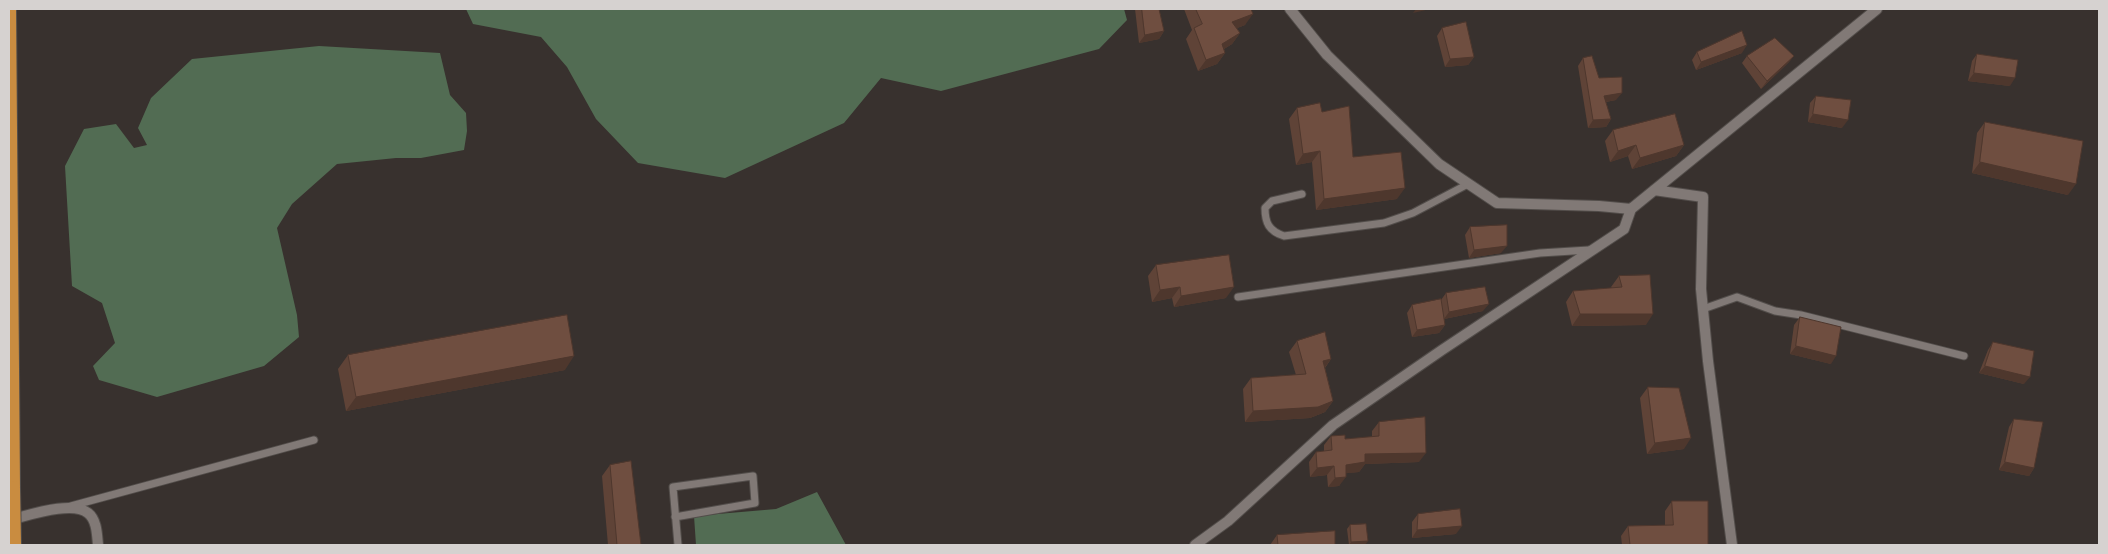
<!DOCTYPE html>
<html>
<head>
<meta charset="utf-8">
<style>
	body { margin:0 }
	#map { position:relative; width:2108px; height:554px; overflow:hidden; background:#38312e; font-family:Arial,sans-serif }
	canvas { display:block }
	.frame { position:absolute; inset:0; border:10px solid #d6d2d0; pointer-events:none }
</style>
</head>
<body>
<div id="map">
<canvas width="2108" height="554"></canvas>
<div class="frame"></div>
</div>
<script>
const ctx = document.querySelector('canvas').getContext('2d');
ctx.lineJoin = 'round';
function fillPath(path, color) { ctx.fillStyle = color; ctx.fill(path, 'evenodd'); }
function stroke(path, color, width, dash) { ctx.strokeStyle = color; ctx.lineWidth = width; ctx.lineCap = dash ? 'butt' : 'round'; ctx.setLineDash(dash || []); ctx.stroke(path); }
fillPath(new Path2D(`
	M466,9h658l3,11 -28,29 -158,42 -60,-13 -37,45 -119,55 -87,-15 -42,-44 -29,-52 -26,-30 -68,-13z
	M319,46l121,7 10,42 16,18 1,18 -3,19 -43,8h-25l-59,6 -45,40 -15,24 20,87 2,22 -35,29 -107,31 -58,-17 -6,-14 22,-23 -13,-40 -30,-17 -7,-120 19,-37 32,-5 18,24 13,-3 -9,-17 13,-30 41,-39z
	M817,492l29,53h-150l-2,-29 82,-7z`), '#526c53');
const service = new Path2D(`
	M1302,194l-30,7 -7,7c0,15 4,23 19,28l100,-13 29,-10 55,-29
	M1238,297l302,-44 49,-3
	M1703,309l34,-12 38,14 26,4 163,41
	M71,506l243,-66
	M675,517l80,-14 -2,-27 -80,11 5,58`);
const minor = new Path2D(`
	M1290,9l37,46 112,109 58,39 102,3 32,3 246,-200
	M1654,190l49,7 -2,92 7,72 24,184
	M9,520c18,-4 63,-20 79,-7 9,7 9,22 10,32
	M1195,545l33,-24 105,-96 109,-75 182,-121 7,-20`);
const trunk = new Path2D(`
	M9,9l4,479`);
stroke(service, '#524d4a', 9);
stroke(minor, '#524d4a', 12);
stroke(trunk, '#524d4a', 16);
stroke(service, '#817976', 7);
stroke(minor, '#817976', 10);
stroke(trunk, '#c98c40', 14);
const trunkBridge = new Path2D(`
	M13,488l1,57`);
stroke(trunkBridge, '#524d4a', 16, []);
stroke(trunkBridge, '#c98c40', 14);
fillPath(new Path2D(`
	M1135,9h24l5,22 -5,8 -20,4z
	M1184,9h67l-6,16 -8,3 3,5 -8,11 -8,5 1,4 -8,11 -19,7 -12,-32 6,-9z
	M1442,28l32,29 -6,8 -23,2 -8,-31z
	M1697,52l45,1 -46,17 -4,-10z
	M1977,54l33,32 -42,-5 4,-20z
	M1747,56h47l-6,7 -27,26 -19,-26z
	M1583,58l33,42 -10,2 5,17 -5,8 -18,1 -10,-62z
	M1816,96l26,32 -34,-6 2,-19z
	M1297,108l25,4 31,45 44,42 -81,11 -4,-48 -16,3 -7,-46z
	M1985,122l83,73 -96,-22 5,-40z
	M1613,130l71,15 -8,11 -44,13 -4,-13 -18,6 -5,-21z
	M1470,227l31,26 -32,5 -4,-23z
	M1156,265l70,33 -52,9 -2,-9 -20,4 -4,-26z
	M1619,276l27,49 -74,1 -6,-24 7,-11 39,-3 -1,-1z
	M1446,293l37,18 -39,8 1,6 -6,8 -27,4 -5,-24 5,-8 29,-5z
	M1800,317l31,47 -41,-10 4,-29z
	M1297,341l34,18 -6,9 8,33 -8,11 -15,6 -65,4 -2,-33 8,-11 45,-3 -7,-23z
	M1993,342l31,42 -45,-11 9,-23z
	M348,355l217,15 -219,41 -8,-42z
	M1648,387l36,62 -37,5 -7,-56z
	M2014,419l20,49 -5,8 -30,-6 10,-43z
	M1379,422l40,40 -54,2 -6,8 -13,1 -7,13 -11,1 -1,-12 -17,2 -1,-15 7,-10 8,-1v-6l7,-9 14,3 27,-2v-6z
	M610,465l31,80h-33l-6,-69z
	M1672,501l36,44h-86l-1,-9 7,-10 37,-1v-14z
	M1418,514l38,20 -44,4v-16z
	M1350,525l15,20h-16l-2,-16z
	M1277,535l58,10h-65z`), '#5f4337');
fillPath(new Path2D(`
	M1416,9h14l-17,4z
	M1253,14l-8,11 -20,8 7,-11z
	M1164,31l-5,8 -20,4 6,-8z
	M1240,33l-8,11 -18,11 8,-11z
	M1747,45l-5,8 -46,17 5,-8z
	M1225,53l-8,11 -19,7 8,-11z
	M1794,56l-6,7 -27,26 6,-8z
	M1474,57l-6,8 -23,2 5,-8z
	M1974,73l41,5 -5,8 -42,-5z
	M1622,93l-6,7 -17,3 5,-7z
	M1813,114l35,6 -6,8 -34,-6z
	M1611,119l-5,8 -18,1 5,-8z
	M1636,145l-8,11 -18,6 8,-11z
	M1684,145l-8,11 -44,13 8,-11z
	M1320,151l-8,11 -16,3 7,-11z
	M1980,162l96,22 -8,11 -96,-22z
	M1405,188l-8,11 -81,11 8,-11z
	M1507,246l-6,7 -32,5 5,-8z
	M1180,287l-8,11 -20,4 8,-12z
	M1234,287l-8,11 -52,9 7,-11z
	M1489,304l-6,7 -39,8 5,-7z
	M1580,314h73l-7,11 -74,1z
	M1445,325l-6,8 -27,4 5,-7z
	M1796,346l40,10 -5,8 -41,-10z
	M574,356l-9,14 -219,41 10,-14z
	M1331,359l-8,11v-9z
	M1985,366l45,11 -6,7 -45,-11z
	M1333,401l-8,11 -15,6 -65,4 8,-11z
	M1691,438l-7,11 -37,5 8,-11z
	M1426,453l-7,9 -54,2 -6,8 -20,2 7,-9 19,-11z
	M2005,462l29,6 -5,8 -30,-6z
	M1334,466l-7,9 -17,2 7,-9z
	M1346,477l-7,9 -11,1 7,-9z
	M1462,526l-6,8 -44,4 5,-8z
	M1368,541l-3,4h-16l2,-3z`), '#4e372d');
const building = new Path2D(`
	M1142,9h17l5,22 -19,4z
	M1196,9h55l2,5 -21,8 8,11 -18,11 3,9 -19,7 -12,-32 8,-4z
	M1466,22l8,35 -24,2 -8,-31z
	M1742,31l5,14 -46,17 -4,-10z
	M1775,38l19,18 -27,25 -20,-25z
	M1977,54l41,6 -3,18 -41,-5z
	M1592,56l7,22 23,-1v16l-18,3 7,23 -18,1 -10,-62z
	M1816,96l35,4 -3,20 -35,-6z
	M1320,103l2,9 27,-6 4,51 48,-5 4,36 -81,11 -4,-48 -17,3 -6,-46z
	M1675,114l9,31 -44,13 -4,-13 -18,6 -5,-21z
	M1985,122l98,19 -7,43 -96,-22z
	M1507,225v21l-33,4 -4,-23z
	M1229,255l5,32 -53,9 -1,-9 -20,3 -4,-25z
	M1650,275l3,39h-73l-7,-23 49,-4 -3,-11z
	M1485,287l4,17 -40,8 -3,-19z
	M1441,299l4,26 -28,5 -5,-25z
	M567,315l7,41 -218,41 -8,-42z
	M1800,317l41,10 -5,29 -40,-10z
	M1325,332l6,27 -8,2 10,40 -15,6 -65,4 -2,-33 55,-4 -9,-33z
	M1993,342l41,9 -4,26 -45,-11z
	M1648,387l31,1 12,50 -36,5z
	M1425,417l1,36 -61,1v8l-19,3v12l-11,1 -1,-12 -17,2 -1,-16 16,-2 -1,-14 14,-1v4l34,-3v-14z
	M2014,419l29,3 -9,46 -29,-6z
	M631,461l10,84h-24l-7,-80z
	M1672,501h36v44h-78l-2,-19 45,-1z
	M1460,509l2,17 -45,4 1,-16z
	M1366,524l2,17 -17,1 -1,-17z
	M1335,531v14h-57l-1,-10z`);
fillPath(building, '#6f4e40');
stroke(building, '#4e372d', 1);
</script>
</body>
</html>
